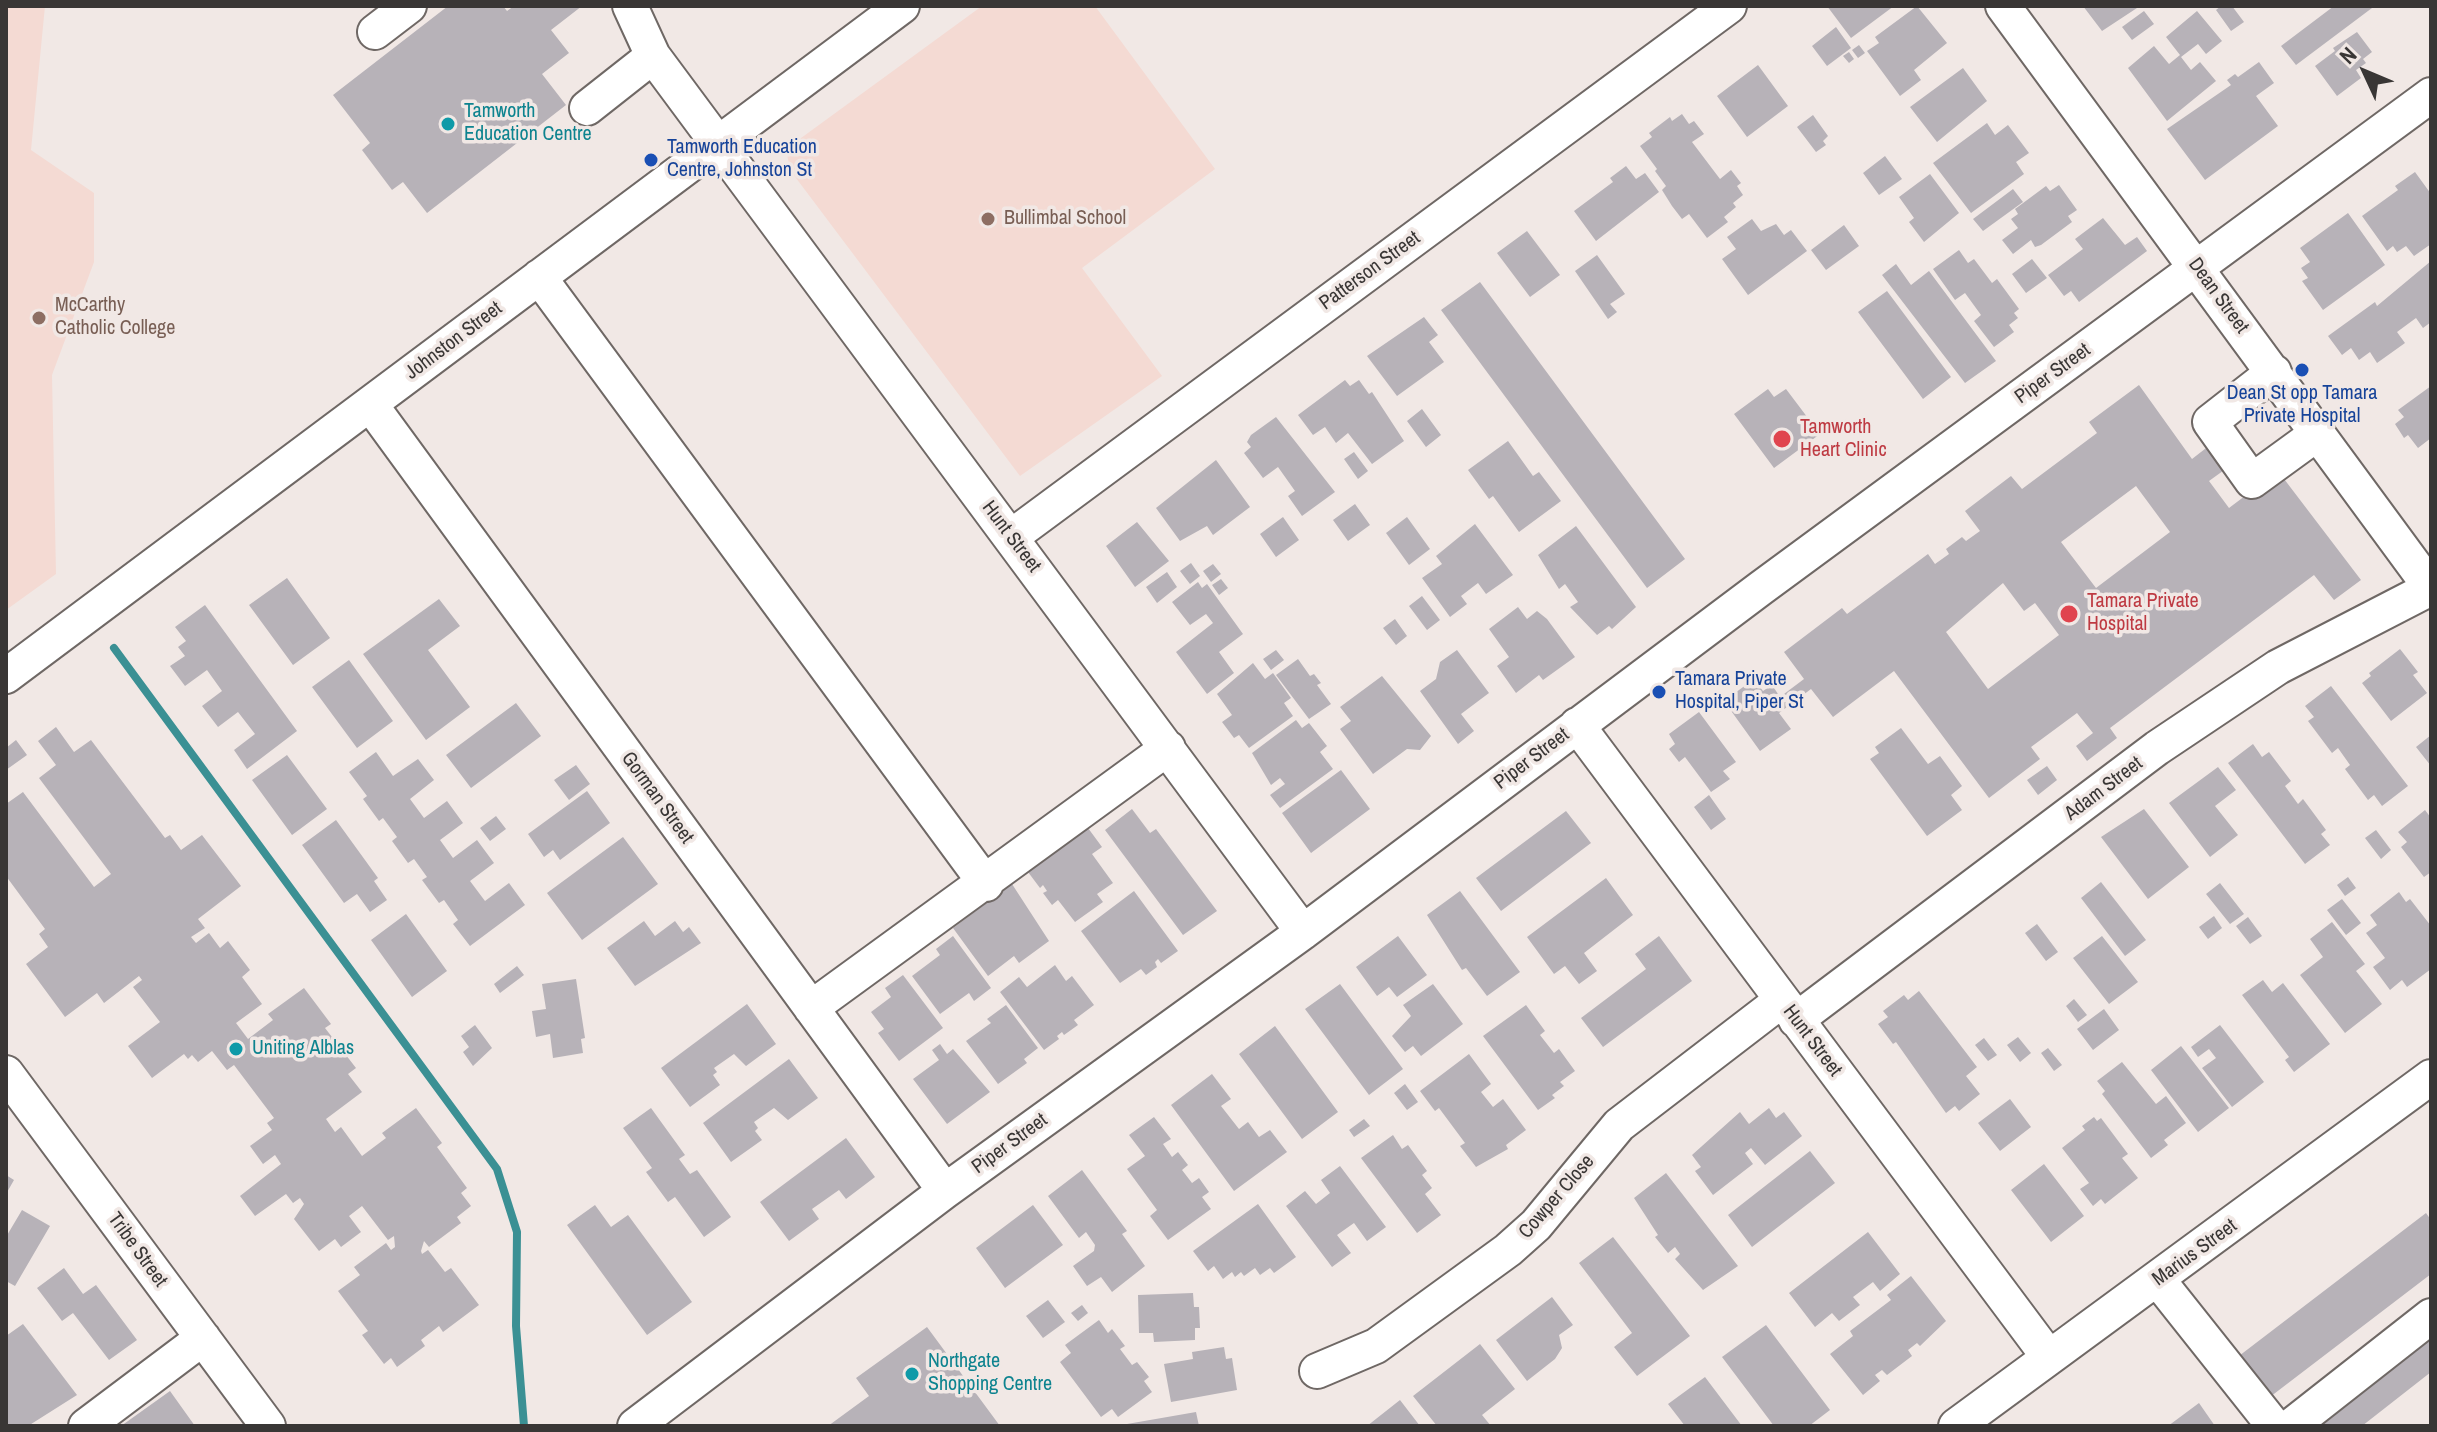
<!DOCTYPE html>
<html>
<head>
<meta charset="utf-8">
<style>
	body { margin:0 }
	#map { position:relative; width:2437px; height:1432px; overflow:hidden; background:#f1e8e5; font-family:"Archivo Narrow",sans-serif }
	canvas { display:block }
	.frame { position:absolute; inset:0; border:8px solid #393635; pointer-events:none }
	.north { position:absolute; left:2325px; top:32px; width:80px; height:80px; -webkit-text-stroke:6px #f1e8e5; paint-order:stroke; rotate:314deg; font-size:22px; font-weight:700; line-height:32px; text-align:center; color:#393635 }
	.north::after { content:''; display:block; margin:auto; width:28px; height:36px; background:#393635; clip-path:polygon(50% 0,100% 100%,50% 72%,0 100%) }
</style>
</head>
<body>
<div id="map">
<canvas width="2437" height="1432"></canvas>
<div class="frame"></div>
<div class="north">N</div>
</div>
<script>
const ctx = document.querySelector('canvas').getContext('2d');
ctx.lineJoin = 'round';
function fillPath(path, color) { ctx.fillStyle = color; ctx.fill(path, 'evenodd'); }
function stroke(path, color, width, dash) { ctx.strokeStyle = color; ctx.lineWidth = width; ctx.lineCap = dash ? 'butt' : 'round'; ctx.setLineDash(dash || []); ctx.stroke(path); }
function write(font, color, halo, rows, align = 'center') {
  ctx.font = font + ' "Archivo Narrow",sans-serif'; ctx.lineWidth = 7; ctx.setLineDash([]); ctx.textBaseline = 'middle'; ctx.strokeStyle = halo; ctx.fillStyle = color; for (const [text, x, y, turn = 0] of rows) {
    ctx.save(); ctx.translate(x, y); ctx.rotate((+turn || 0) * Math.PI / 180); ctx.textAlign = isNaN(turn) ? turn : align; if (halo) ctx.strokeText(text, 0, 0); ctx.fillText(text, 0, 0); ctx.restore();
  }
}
fillPath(new Path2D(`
	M6,6h39l-14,144 63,43v69l-42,113 4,199 -50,36z
	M982,6h113l120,163 -133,99 80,108 -142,100 -230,-306 -4,-21z`), '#f4dad3');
stroke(new Path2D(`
	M114,648l383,521 20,63 -1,94 8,100`), '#3b9094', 8);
fillPath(new Path2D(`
	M448,6h55l4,5 7,-5h68l-31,24 18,23 -27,21 24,31 -139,108 -24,-31 -11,8 -30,-40 8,-7 -37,-48z
	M1827,6h67l-43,32z
	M1917,6l30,37 -33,27 7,10 -21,16 -33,-45 12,-8 -4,-6z
	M2083,6h52l2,2 -35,23z
	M2221,6h11l12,16 -13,9 -15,-21z
	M2334,6l38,2 -76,57 -15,-19z
	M2144,11l10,13 -22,16 -10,-13z
	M2197,11l25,30 -16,13 -8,-10 -17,13 10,13 9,-8 16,19 -49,40 -39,-53 26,-22 15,18 11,-9 -14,-18z
	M1836,27l15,21 -24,18 -15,-20z
	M2357,32l15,20 -9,7 3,4 -10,7 5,8 -24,18 -22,-30 20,-15 -2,-3z
	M1859,45l6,8 -7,5 -6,-8z
	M1849,52l5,7 -5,4 -6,-7z
	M2259,62l15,21 -18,13 22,30 -73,54 -38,-51 64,-44 -4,-5 8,-6 3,3z
	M1758,65l30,41 -41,31 -30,-41z
	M1963,68l24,33 -50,41 -27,-35z
	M1682,114l7,10 5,-3 10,13 -12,8 28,37 11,-9 10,13 -4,3 6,9 -10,8 3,4 -12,10 4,5 -21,16 -18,-24 -7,5 -10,-13 -10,-16 4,-4 -11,-15 2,-2 -17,-23 12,-9 -3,-4 21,-16 2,4z
	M1813,115l15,21 -5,5 3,4 -10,7 -19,-25z
	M1987,123l8,12 13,-10 21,28 -13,9 8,12 -53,39 -38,-50z
	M1885,156l17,23 -23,16 -16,-22z
	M1626,166l10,13 9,-6 14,19 -63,49 -22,-30 39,-29 -3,-4z
	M2415,172l16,22v50l-17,12 -8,-10 -9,6 -4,-6 -6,5 -25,-35 36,-26 -3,-4z
	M1930,174l29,39 -35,29 -15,-20 5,-4 -15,-21z
	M2059,185l18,25 -9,6 4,6 -31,23 -6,2 -4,-7 -18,14 -11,-14 16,-12 -7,-9 7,-5 -3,-5 31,-23 4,5z
	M2013,189l10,13 -40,29 -10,-12z
	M2348,213l37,52 -62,45 -21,-29 6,-3 -7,-10 9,-6 -10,-14z
	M2103,218l22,27 12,-8 10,14 -68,51 -8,-11 -7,5 -16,-21 35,-26 -8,-10z
	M1752,219l9,12 15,-7 8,11 7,-5 16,21 -59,44 -26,-36 14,-10 -9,-12z
	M1844,225l15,21 -33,24 -15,-20z
	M1527,231l33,44 -30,22 -33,-44z
	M1959,250l9,13 6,-4 18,24 5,-4 22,30 -5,4 4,5 -9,7 5,7 -20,15 -20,-26 7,-6 -16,-22 -10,7 -22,-31z
	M1597,255l28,39 -15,10 7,8 -9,7 -33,-48z
	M2032,259l15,19 -21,15 -14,-19z
	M2431,261v61l-8,6 -7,-10 -19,14 8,11 -28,20 -7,-11 -11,8 -8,-12 -9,7 -14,-19 47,-34 2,4z
	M1896,264l15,21 18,-14 67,90 -31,22 -83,-108z
	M1480,282l205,277 -38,29 -206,-278z
	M1887,291l64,86 -28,22 -65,-87z
	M1424,317l14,18 -9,7 15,20 -47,34 -30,-40z
	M1345,380l5,6 9,-6 10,14 3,-2 32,49 -32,23 -24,-31 -12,10 -11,-16 -12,8 -15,-20z
	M2139,385l53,74 18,-14 17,23 -18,13 20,27 49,-37 83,109 -27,20 -20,-25 -204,153 7,10 -30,23 -11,-15 17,-13 -16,-20 -46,34 9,12 -51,39 -95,-127 -61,46 -22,-28 -32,24 12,16 -31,22 -36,-50 30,-22 9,12 9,-6 8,12 24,-18 -20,-27 58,-44 5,6 81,-60 7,10 14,-10 -3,-5 16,-12 4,4 14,-10 -15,-20 46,-35 11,13 75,-56 -8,-11zM2136,486l34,46 -74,56 -35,-46zM2003,583l21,28 11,-8 24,32 -71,54 -42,-57z
	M2431,386v52l-13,10 -10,-13 -4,3 -9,-14 9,-7 -6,-7z
	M1768,389l6,8 12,-8 34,45 -46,34 -40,-54z
	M1422,409l19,26 -15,12 -19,-26z
	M1276,417l59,75 -33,24 -14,-20 7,-5 -17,-24 -15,11 -19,-25 7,-6 -4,-5 4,-7z
	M1508,441l25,35 6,-4 22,29 -42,31 -26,-36 -4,3 -21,-29z
	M1354,452l14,19 -10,8 -14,-20z
	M1216,460l34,47 -37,28 -6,-9 -27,15 -24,-33z
	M1355,504l15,21 -22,16 -15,-21z
	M1283,517l16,23 -23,17 -16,-23z
	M1407,517l23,32 -21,16 -23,-32z
	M1137,522l32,39 -34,26 -29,-41z
	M1475,524l38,51 -27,19 -8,-11 -17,13 6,8 -17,13 -28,-39 20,-14 -6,-8z
	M1576,526l60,81 -24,22 -3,-3 -12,9 -27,-28 8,-5 -13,-18 -6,5 -21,-34z
	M1191,563l9,13 -10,8 -10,-13z
	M1213,564l8,10 -10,8 -8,-11z
	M1167,572l10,15 -20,16 -11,-16z
	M287,578l43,60 -37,27 -44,-60z
	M1221,579l7,9 -9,7 -7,-10z
	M1198,582l4,6 5,-4 36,50 -24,18 15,21 -27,21 -31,-42 37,-29 -7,-9 -16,11 -18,-23z
	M1422,596l18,24 -13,10 -18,-24z
	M439,599l21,27 -32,24 42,57 -44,33 -63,-86z
	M205,605l92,126 -50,38 -13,-19 21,-16 -17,-22 -20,15 -16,-21 20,-15 -15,-21 -22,16 -15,-20 15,-10 -7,-9 8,-6 -11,-14z
	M1518,607l9,12 10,-8 10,8 28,38 -32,23 -4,-5 -23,18 -19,-27 12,-9 -20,-28z
	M1395,619l12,17 -11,9 -13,-17z
	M2400,649l18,23 -5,3 14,18 -36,28 -29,-38 9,-7 -2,-3z
	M1276,650l8,10 -13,10 -8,-11z
	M1457,650l32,43 -28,21 13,17 -16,13 -38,-53 16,-12 4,-17z
	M1298,659l12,17 4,-2 7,9 -4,2 14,19 -22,15 -33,-44z
	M349,660l44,61 -36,27 -45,-61z
	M1253,663l12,16 8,-6 18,25 -7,5 9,13 -44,32 -10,-13 -5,3 -12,-16 10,-7 -15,-21z
	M1382,676l49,60 -11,14 -13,-1 -34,25 -33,-45 11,-8 -11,-14z
	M2331,686l77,100 -26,20 -8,-11 -6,5 -23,-31 5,-4 -12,-17 -6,5 -24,-32 6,-4 -9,-11z
	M516,703l25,33 -70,52 -25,-33z
	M1699,712l37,50 -13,9 7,8 -19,13 -26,-35 -6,5 -10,-13 6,-5 -6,-10z
	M1296,720l6,8 7,-5 18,23 -7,6 13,17 -53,39 -10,-13 15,-11 -5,-6 -9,7 -19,-32z
	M56,727l18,25 17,-12 74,98 5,-3 11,15 21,-15 39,51 -43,33 7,9 -14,9 5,6 13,-10 11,15 8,-7 22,29 -8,7 20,27 -26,19 12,16 25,-19 -5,-6 36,-26 27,36 -6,4 31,40 -8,6 14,18 -36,27 9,13 6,-5 21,29 24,-18 -4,-5 34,-25 26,35 -5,4 30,41 -6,5 10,13 -14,11 4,6 -32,24 -5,-6 -3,10 1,3 6,-4 17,22 6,-4 28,37 -36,27 -4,-6 -18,14 4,6 -28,21 -6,-9 -7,6 -22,-29 6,-4 -30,-40 22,-16 -6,-8 32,-24 5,7 4,-3 -1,-11 -6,4 -26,-34 -13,10 12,16 -20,15 -6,-8 -16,12 -25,-32 10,-15 -4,-6 -7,5 -7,-9 -31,22 -15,-20 41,-32 -6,-9 -12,9 -13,-18 22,-16 -5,-7 7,-5 -40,-53 -7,5 -15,-19 -14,11 -6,-7 -4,4 -4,-5 -32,24 -24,-32 32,-24 -27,-35 9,-7 -3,-4 -35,27 -7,-10 -32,24 -39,-53 22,-17 -9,-13 6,-5 -39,-53v-72l17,-12 71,95 17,-13 -72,-96 17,-13 -18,-24z
	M1901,728l27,36 12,-8 22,30 -11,9 11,15 -35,26 -57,-77 9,-6 -4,-6z
	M2431,735v31l-15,-19z
	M16,740l11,15 -21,15v-22z
	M2253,744l9,13 7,-5 22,29 -6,5 13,18 5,-5 23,31 -5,4 9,11 -25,19 -77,-101z
	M376,752l17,24 25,-17 16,21 -24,19 14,19 23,-17 16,22 -23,17 13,18 24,-18 17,23 -24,18 15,20 24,-18 16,22 -55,41 -17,-22 5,-4 -14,-20 -5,3 -17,-23 5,-3 -13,-18 -6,4 -16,-22 5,-4 -14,-19 -4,3 -16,-22 4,-3 -18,-24z
	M287,755l40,54 -35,26 -40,-55z
	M576,765l14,19 -21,16 -15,-20z
	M2047,766l10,14 -19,15 -11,-15z
	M2218,767l18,23 -21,16 23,29 -28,22 -41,-54z
	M1341,770l29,39 -59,44 -29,-40z
	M587,791l23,32 -50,37 -7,-10 -9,7 -16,-23z
	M1709,795l17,24 -15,11 -17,-23z
	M1132,809l18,24 6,-4 61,82 -34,24 -78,-105z
	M2144,809l45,58 -41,32 -47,-62z
	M2425,810l6,8v54l-7,5 -23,-30 6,-5 -9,-10z
	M1566,811l25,32 -90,68 -25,-33z
	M496,816l10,13 -16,12 -10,-13z
	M336,820l42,58 -4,3 13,19 -17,12 -13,-18 -13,9 -42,-58z
	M1088,828l14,19 -10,7 21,29 -16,11 6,8 -28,20 -17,-22 -6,5 -9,-12 4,-2 -4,-6 -3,3 -12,-16z
	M2376,830l15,20 -10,9 -16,-21z
	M623,837l35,47 -76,56 -35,-47z
	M2348,877l8,11 -11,8 -8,-11z
	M1606,878l27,37 -49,38 13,18 -18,13 -14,-18 -11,8 -27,-37z
	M2101,882l45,58 -21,16 -44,-58z
	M2220,883l24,31 -14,10 -24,-30z
	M1012,884l37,57 -30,22 -5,-7 -26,20 -35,-48z
	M1134,891l44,60 -17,12 -3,-4 -3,3 2,5 -11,8 -5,-6 -21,14 -39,-52z
	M1460,891l60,81 -33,24 -21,-28 -4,2 -35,-55z
	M2399,892l7,10 4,-3 21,27v43l-24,18 -5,-7 -12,10 -17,-23 12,-9 -19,-25 11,-8 -7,-10z
	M2342,899l19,24 -15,12 -19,-25z
	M406,914l41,57 -35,26 -41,-57z
	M2214,916l8,12 -14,11 -9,-12z
	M2248,917l14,19 -12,8 -14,-18z
	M644,921l11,15 20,-15 8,11 6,-5 12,16 -66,43 -28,-38z
	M2332,922l33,42 -9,7 26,33 -37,29 -45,-58 23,-18 -13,-18z
	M2037,924l21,28 -12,9 -21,-28z
	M953,936l38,52 -17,13 -5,-8 -29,21 -28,-38 28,-21 -4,-6z
	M1398,936l29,39 -30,22 -8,-10 -12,9 -21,-29z
	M1659,936l33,45 -89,66 -22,-29 65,-49 -11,-15z
	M2102,936l36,46 -29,22 -36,-46z
	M1055,965l11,16 6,-5 22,29 -20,15 4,5 -14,10 -2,-3 -5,4 2,3 -15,11 -44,-58 19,-15 8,10z
	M517,966l7,9 -24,18 -6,-9z
	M903,975l40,53 -44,33 -21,-28 6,-4 -13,-17 20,-15 -6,-9z
	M576,979l9,59 -4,1 2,14 -30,5 -3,-24 -14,3 -4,-26 14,-2 -4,-25z
	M2263,980l9,12 11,-9 47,61 -36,28 -9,-12 4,-3 -47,-62z
	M1340,984l63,85 -34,26 -64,-86z
	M1433,984l30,40 -42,32 -8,-10 -8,6 -13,-16 19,-20 -8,-11z
	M1919,991l58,76 -11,9 14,18 -21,17 -4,-5 -9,7 -50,-71 -3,2 -15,-20 10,-7 -5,-6 21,-16 4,5z
	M2074,999l13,16 -9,7 -12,-16z
	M747,1004l29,40 -30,22 -12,-12 -20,14 3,4 -4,3 7,10 -30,22 -29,-39z
	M1006,1005l32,43 -14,11 3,4 -29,21 -32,-43 25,-18 -4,-4z
	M1526,1005l19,26 -5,4 14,18 5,-4 16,22 -15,11 4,4 -12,9 3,3 -17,12 -55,-74z
	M2104,1009l15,21 -26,20 -16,-21z
	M475,1025l17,23 -19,18 -10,-14 6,-5 -8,-11z
	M2220,1025l44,57 -32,25 -30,-39 14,-10 -7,-9 -11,8 -7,-10z
	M1275,1026l63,86 -36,27 -63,-85z
	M2018,1037l13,16 -11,9 -13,-17z
	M1984,1038l13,17 -9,6 -13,-16z
	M940,1044l7,10 6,-5 37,43 -43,32 -34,-45 26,-19 -7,-10z
	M2181,1046l48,62 -31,24 -47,-62z
	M2048,1048l14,17 -8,6 -13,-18z
	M1469,1054l22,30 -10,8 12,15 10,-8 23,31 -20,15 2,4 -32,18 -16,-21 5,-3 -26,-35 -4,3 -15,-20z
	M789,1059l29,39 -30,22 -14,-12 -20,14 4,6 -3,3 7,9 -31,22 -28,-39z
	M2122,1062l34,42 10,-8 20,27 -22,17 4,5 -17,13 -49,-64 3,-3 -8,-10z
	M1212,1074l19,25 -10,7 18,23 9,-7 11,15 11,-7 17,22 -53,39 -63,-86z
	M1405,1084l13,18 -11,8 -13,-17z
	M2010,1099l21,28 -31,24 -22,-28z
	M651,1108l34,47 -6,4 11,15 7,-4 34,47 -27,20 -29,-40 -7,5 -22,-30 6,-4 -29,-40z
	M1769,1108l7,10 8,-6 18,24 -37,29 -14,-17 -6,5 8,11 -40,31 -18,-24 6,-4 -9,-12 48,-43 9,12z
	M1154,1117l17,22 -8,5 9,13 6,-5 10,13 -6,5 10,13 7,-5 10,14 -7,5 9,12 -43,31 -18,-24 7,-6 -30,-41 18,-13 -16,-21z
	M2094,1117l3,4 4,-3 27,36 -6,4 16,20 -33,26 -4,-5 -8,7 -13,-17 9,-6 -27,-35 23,-18 -3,-4z
	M1364,1119l6,7 -16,11 -5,-7z
	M1393,1135l9,14 6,-4 19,26 -5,4 10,13 -7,6 16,21 -24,18 -56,-75z
	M846,1138l29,39 -29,22 -7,-9 -27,19 7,10 -30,22 -29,-39z
	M1810,1151l25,32 -83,64 -24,-32z
	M2044,1164l40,52 -33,26 -40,-52z
	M1340,1166l46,61 -19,14 -13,-18 -17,12 14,18 -19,14 -46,-61 19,-15 11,13 14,-11 -9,-13z
	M1082,1170l45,61 -5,3 23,32 -33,26 -11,-15 -14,9 -14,-20 21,-15 1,-6 -9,-13 -7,6 -31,-42z
	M1666,1173l72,93 -35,24 -28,-31 5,-5 -5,-7 -7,6 -13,-16 3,-2 -24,-37z
	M6,1175l8,5 -8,14z
	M1258,1204l38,53 -22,16 -4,-5 -10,7 -5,-7 -11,8 -3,-4 -6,5 -3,-5 -9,7 -9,-13 -6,5 -15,-20z
	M595,1205l16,22 17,-12 64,87 -45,33 -80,-110z
	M1033,1205l30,40 -58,43 -29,-40z
	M22,1210l28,16 -35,60 -9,-5v-44z
	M2426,1213l5,7v54l-165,126 -31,-41z
	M1868,1232l32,42 -20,17 -7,-9 -20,15 7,8 -21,16 -7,-8 -17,14 -26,-34z
	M1613,1237l77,99 -53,40 -23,-29 18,-14 -53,-70z
	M64,1268l19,26 13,-9 41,55 -28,20 -36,-47 -11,8 -25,-33z
	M1911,1276l35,45 -26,25 -3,-3 -9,7 4,6 -25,19 -5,-5 -7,5 5,6 -17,14 -33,-41 23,-18 -3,-5 41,-31 -4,-5z
	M1193,1293l1,14h5l1,21h-5v12l-41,2 -1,-9h-14l-1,-38z
	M1552,1297l21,28 -14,10 3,13 -7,11 -28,22 -31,-41z
	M1048,1300l17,22 -22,16 -17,-22z
	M1082,1305l6,8 -10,8 -7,-8z
	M1099,1320l9,13 4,-4 13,17 -5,3 12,16 5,-3 12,15 -5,4 8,11 -34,25 -6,-8 -11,8 -41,-55 11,-9 -6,-8z
	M23,1324l54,71 -49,31h-22v-90z
	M1766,1325l64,85 -21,16h-35l-52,-69z
	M927,1327l73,99h-172l41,-30 -13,-18z
	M2431,1335v37l-69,54h-60z
	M1480,1344l35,45 -33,26 9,11h-54l-24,-30z
	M1224,1347l2,12 6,-1 5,32 -66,12 -7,-38 29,-5 -1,-7z
	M1705,1377l37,49h-57l-17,-22z
	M170,1391l25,35h-74z
	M1400,1400l20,26h-53z
	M2199,1403l16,23h-47z
	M1196,1412l3,14h-72v-2z`), '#b7b2b8');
const minor = new Path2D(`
	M630,6l23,50 650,876
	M2003,6l428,582
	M375,32l34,-26
	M587,108l66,-52
	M539,277l447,607
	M2274,372l-64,50 42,59 66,-48
	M370,404l575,787
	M1011,537l718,-531
	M6,676l896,-670
	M1577,725l471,631
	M811,1008l357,-260
	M1796,1020l361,-272 121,-81 153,-79
	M6,1073l262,353
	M2158,1280l116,146
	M1317,1371l59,-25 132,-96 28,-25 83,-100 163,-125
	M86,1426l117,-88
	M635,1426l310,-235 358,-259 458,-344 670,-493
	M1956,1426l475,-349
	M2291,1426l140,-110`);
stroke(minor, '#6f6865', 38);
stroke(minor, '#fff', 34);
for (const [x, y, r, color] of [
	[448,124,8,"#0f9aa8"],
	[651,160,8,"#1a4fb4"],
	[988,219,8,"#8d6e63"],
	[39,318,8,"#8d6e63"],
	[2302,370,8,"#1a4fb4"],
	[1782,439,10,"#e0444e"],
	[2069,614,10,"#e0444e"],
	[1659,692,8,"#1a4fb4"],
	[236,1049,8,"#0f9aa8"],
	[912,1374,8,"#0f9aa8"]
]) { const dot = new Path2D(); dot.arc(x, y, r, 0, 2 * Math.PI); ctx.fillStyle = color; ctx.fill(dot); stroke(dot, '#f1e8e5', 3); }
write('20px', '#0d838f', '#f1e8e5', [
	["Tamworth",464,112],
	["Education Centre",464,135],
	["Uniting Alblas",252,1049],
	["Northgate",928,1362],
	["Shopping Centre",928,1385]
], 'left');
write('20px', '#164399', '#f1e8e5', [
	["Tamworth Education",667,148],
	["Centre, Johnston St",667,171],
	["Dean St opp Tamara",2302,394,"center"],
	["Private Hospital",2302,417,"center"],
	["Tamara Private",1675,680],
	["Hospital, Piper St",1675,703]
], 'left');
write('20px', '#785e54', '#f1e8e5', [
	["Bullimbal School",1004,219],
	["McCarthy",55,306],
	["Catholic College",55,329]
], 'left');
write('20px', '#393635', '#f1e8e5', [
	["Patterson Street",1370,271,-36],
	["Dean Street",2218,296,54],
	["Johnston Street",454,341,-37],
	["Piper Street",2053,374,-36],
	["Hunt Street",1011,537,53],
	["Piper Street",1532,759,-37],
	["Adam Street",2104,789,-37],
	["Gorman Street",657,798,54],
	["Hunt Street",1812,1041,53],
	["Piper Street",1010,1144,-36],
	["Cowper Close",1557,1197,-49],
	["Tribe Street",137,1250,54],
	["Marius Street",2195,1253,-36]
]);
write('20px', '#be3a42', '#f1e8e5', [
	["Tamworth",1800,428],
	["Heart Clinic",1800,451],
	["Tamara Private",2087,602],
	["Hospital",2087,625]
], 'left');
</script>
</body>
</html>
